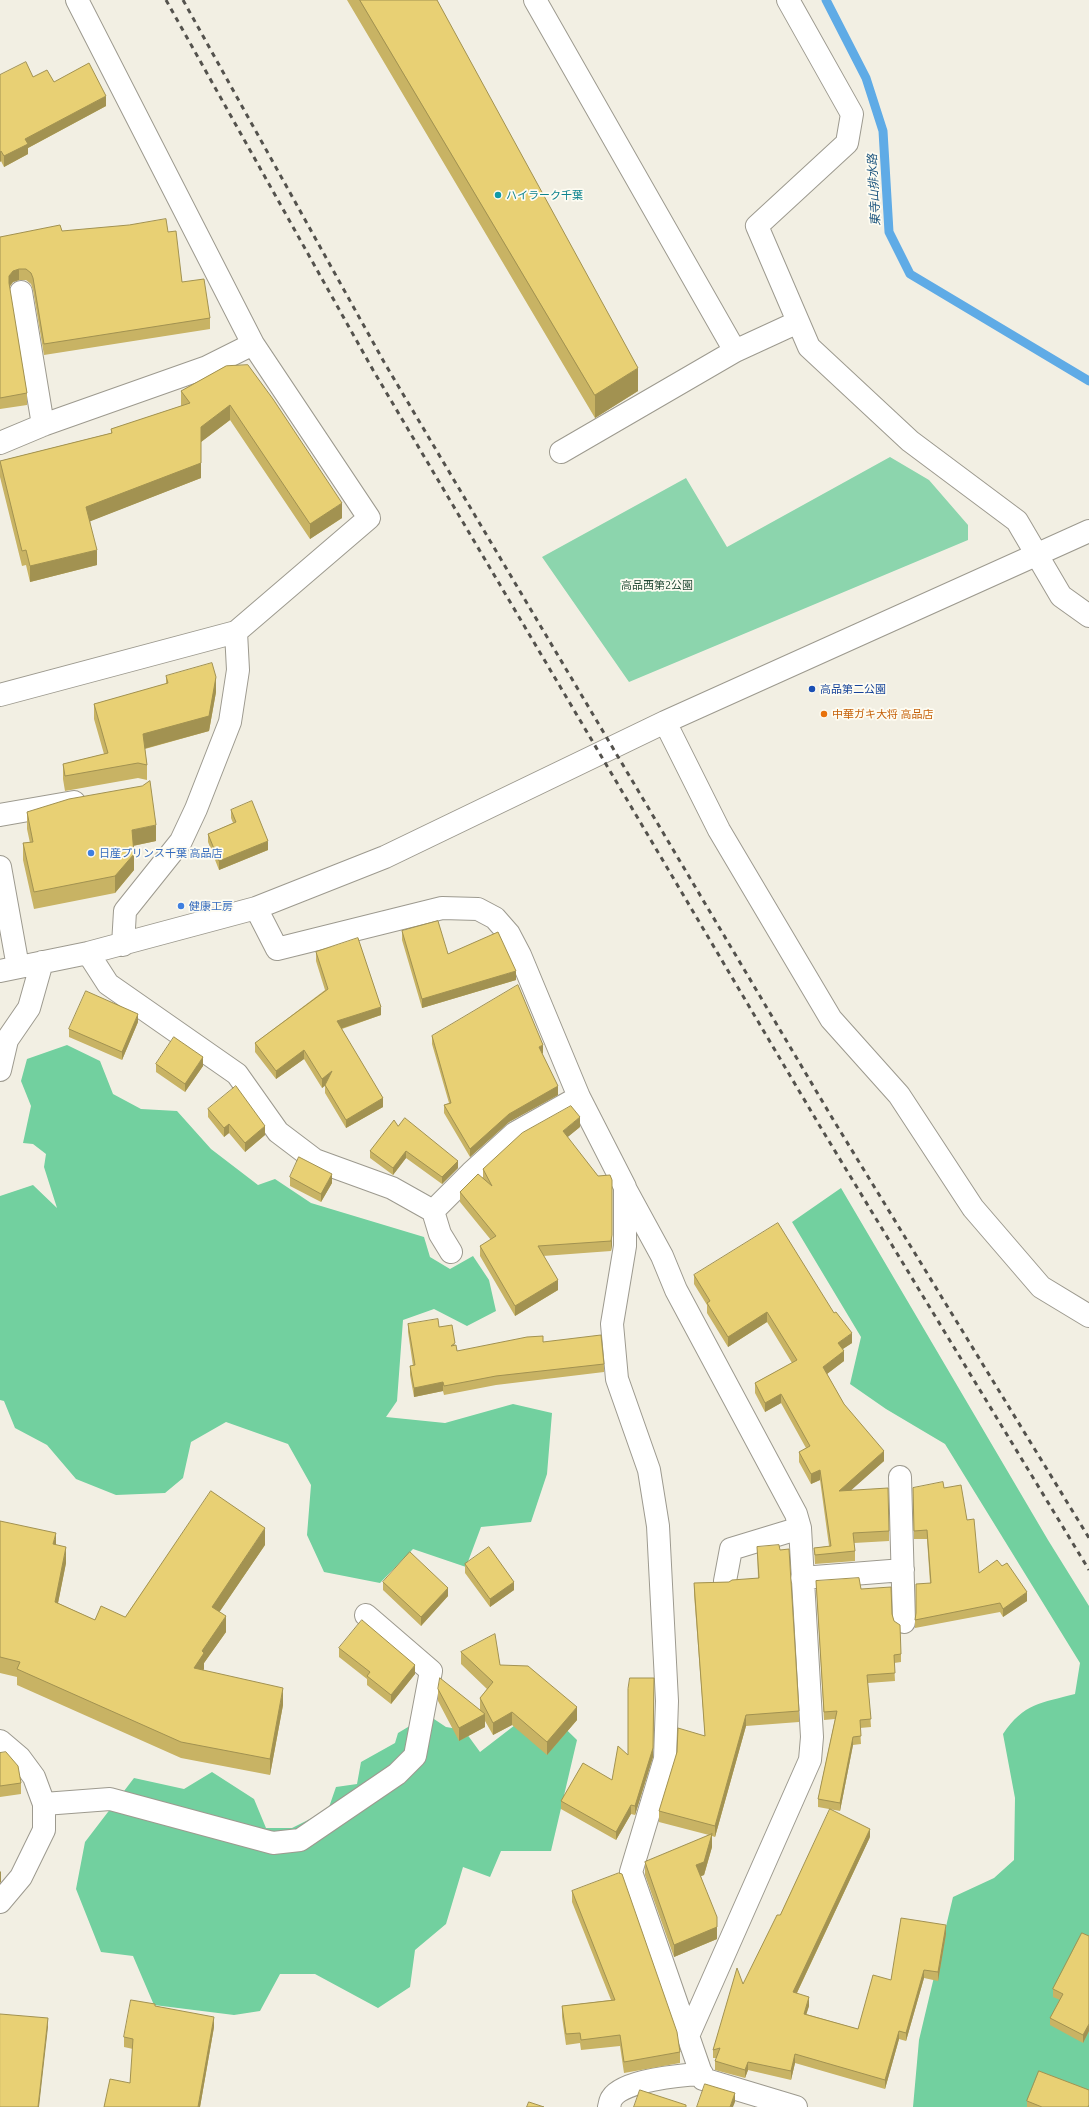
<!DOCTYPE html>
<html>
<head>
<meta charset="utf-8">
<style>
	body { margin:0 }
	canvas { display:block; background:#f2efe3 }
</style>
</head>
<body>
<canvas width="1089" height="2107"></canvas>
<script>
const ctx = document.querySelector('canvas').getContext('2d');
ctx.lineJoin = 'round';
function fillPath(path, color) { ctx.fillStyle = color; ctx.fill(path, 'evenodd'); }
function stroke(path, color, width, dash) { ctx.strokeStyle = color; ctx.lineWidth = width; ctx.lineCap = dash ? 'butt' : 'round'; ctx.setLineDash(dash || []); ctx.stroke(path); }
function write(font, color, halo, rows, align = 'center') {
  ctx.font = font + ' Ubuntu,"Noto Sans JP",sans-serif'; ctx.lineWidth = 3.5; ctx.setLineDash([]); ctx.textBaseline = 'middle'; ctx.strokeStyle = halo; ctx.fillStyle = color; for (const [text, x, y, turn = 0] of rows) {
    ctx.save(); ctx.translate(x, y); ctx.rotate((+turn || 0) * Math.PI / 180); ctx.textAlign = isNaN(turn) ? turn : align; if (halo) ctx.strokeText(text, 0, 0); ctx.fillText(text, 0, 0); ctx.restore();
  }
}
fillPath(new Path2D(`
	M890,457l39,23 39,45v15l-339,142 -87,-125 144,-79 41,69z`), '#8cd5ad');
fillPath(new Path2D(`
	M67,1045l33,16 13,33 28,15 36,2 34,38 47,36 17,-6 36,24 113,34 6,20 20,12 23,-13 16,24 7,31 -29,15 -33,-17 -31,11 -6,81 -11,16 59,6 68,-19 39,9 -5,61 -16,48 -50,5 -15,40 -53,-18 -33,34 -56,-11 -17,-37 4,-50 -23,-41 -62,-22 -35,20 -8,36 -18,15 -49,2 -40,-16 -29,-34 -32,-17 -11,-27 -4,-1v-204l33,-11 24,23 -13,-41 2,-13 -13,-10 -10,-1 8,-37 -10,-25 6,-22z
	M841,1188l207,352 41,66v501h-176l6,-67 34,-143 41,-19 20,-18 1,-62 -12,-64c21,-31 38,-31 72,-40l5,-31 -135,-219 -59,-35 -36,-25 11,-47 -69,-115z
	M541,1705l36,35 -26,111h-50l-11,26 -27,-10 -17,57 -31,26 -5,37 -32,21 -63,-34h-35l-20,37 -26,4 -80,-10 -21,-49 -32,-4 -25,-63 9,-47 49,-64 50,11 28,-17 42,27 12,29h26l36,-18 8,-23 21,-3 4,-22 34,-19 3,-10 30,-18 18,12 18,3 16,22z`), '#72d09f');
stroke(new Path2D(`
	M826,0l40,78 17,53 6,101 21,42 179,107`), '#5fabe6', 9);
const minor = new Path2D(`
	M77,0l176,344
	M535,0l200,351
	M788,0l64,114 -5,29 -90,83 52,121 101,94 107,80 44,75 28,20
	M21,292l22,133
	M0,443l43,-18 164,-58 46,-23 116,174 -133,114 -236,63
	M561,452l174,-101 63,-29
	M665,722l54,108 112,189 68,76 74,113 68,79 48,29
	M0,815l74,-13
	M0,867l18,100
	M256,908l21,41 165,-41 36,1 17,9 14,16 11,21 59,142 46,90v59l-13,78 5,55 32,91 9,56 9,175 -2,58 -34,113 72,207 93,28
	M123,945l2,-34 56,-70 15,-32 34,-87 8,-52 -2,-38
	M88,953l20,31 129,90 41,58 37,28 77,28 41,23 7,23 11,18
	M0,971l88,-18 168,-45 129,-51 280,-135 424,-191
	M0,1070l7,-30 22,-32 13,-46
	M626,1190l36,66 14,34 120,224 4,14 12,209 -2,23 -122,276
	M433,1211l38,-38 44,-40 64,-36
	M900,1477l4,145
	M802,1578l101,-8
	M725,1581l6,-32 69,-21
	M0,1741l20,17 14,19 10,27v26l-23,47 -21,25
	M44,1804l66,-5 163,44 27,-3 97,-66 18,-18 16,-85 -65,-56
	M609,2107c1,-3 1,-7 3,-9 11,-18 70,-23 90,-24`);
stroke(minor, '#9d9a8f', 24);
stroke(minor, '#fff', 22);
stroke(new Path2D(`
	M166,0l207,370 448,758 268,442
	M183,0l201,362 450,759 255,417`), '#54524d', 3, [5, 5]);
fillPath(new Path2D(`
	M347,0h90l201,391 -43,27z
	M0,75l33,2 21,5 52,24 -78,42v6l-24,13 -3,-6 -1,1z
	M62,231l106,1 14,50 28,36v11l-166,26 -11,-65 -2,-6 -5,-4h-7l-6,2 -4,6 18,105v12l-27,4v-172z
	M226,366l116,152 -32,21 -80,-119 -29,22v36l-111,43 7,44 -67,17 -4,-17 -4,1 -22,-89v-16l111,-28v-4l70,-23v-15z
	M166,676l50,16 -7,39 -64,18 2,16v15l-9,-2 -73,13 -2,-12v-15l41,-10 -10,-35v-15l72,-20z
	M231,810l37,40 -49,20 -11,-28v-8l25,-11 -2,-5z
	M27,812l129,29 -23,5 1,24 -19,23 -81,16 -11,-49v-17h7l-3,-14z
	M402,931l46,23 68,26 -94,28 -20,-68z
	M316,952l65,63 -39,14 41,78 -37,21 -21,-35v-7l-3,2 -18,-29 -28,20 -21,-27v-9l70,-53 -9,-29z
	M138,1022l-16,38 -53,-23v-8z
	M432,1036l111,17 -1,1 16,41 -49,27 -39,35 -26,-44v-8l5,-2 -17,-59z
	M156,1064l47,2 -18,26 -29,-20z
	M208,1109l57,26 -20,17 -16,-19 -5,4 -16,-20z
	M398,1126l60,42 -16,16 -36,-26 -13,17 -23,-17v-7z
	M580,1127l-13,10 31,39 14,69 -1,6 -68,5 15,34 -43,26 -35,-60v-10l11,-6 -31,-38v-10l23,-14v-9z
	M290,1177l42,6 -11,19 -31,-16z
	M694,1275l158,68 -9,6 1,12 -17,13 17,30 40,57 -33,29 38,41v10l-35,2 1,8v10l-40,3 -1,-16 15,-2 -9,-66 -9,4 -12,-22v-10l7,-4 -25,-45 -16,9 -10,-19v-10l37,-20 -25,-41 -39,25 -21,-34v-8l-13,-21z
	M408,1324l31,3 16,18 2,6 86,-9 61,22v8l-108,13 -52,10 -1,-4 -29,6 -4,-22v-9h3l-5,-34z
	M913,1488h31l23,32 12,53 48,28 -24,16 -3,-5 -85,16v-8l15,-37 -3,-44h-13z
	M0,1521l56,23 10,19 -8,40 37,17 30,-3 140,-72 -46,67 7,20 -22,31v6l-1,1 80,35 -13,70 -89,-17 -164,-73v-8l-17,-4z
	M757,1547l42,164v11l-53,4 -31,111 -3,-1v11l-8,28 -3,1 16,54v9l-43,18 -29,-82v-13l64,-27 -50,-13v-11l46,-75 -11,-142v-11l35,-1 29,-4z
	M465,1564l49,26 -24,17 -25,-34z
	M816,1581l45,8 31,25 9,40v8l-7,1 1,18 -27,2 3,44 -11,1 1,16 -8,1 -13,66 -22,-4v-8l17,-80 -11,1z
	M383,1582l65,14 -27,30 -38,-36z
	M339,1648l76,26 -24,30 -24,-19v-6l-28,-22z
	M461,1652l39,13 77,55 -30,35 -35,-30 -19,10 -8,-14v6l-26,14 -21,-40v-12l42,21v-12l7,-9 -26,-25z
	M0,1753l21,30v11l-21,3z
	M628,1755l25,2 -18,58 -4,-1 -15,26 -55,-31v-8l51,-21z
	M870,1837l-73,156 12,13 -3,8 52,15 33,-49 55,-46 -8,47 -14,-3 -18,63 -7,-2 -14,50 -90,-26 -4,17 -43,-10 -3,8 -30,-8v-9l2,-3h-4v-8l30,-66 37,-69z
	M572,1891l108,161v11l-56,10 -4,-27 -39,4 -1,-7 -14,2 -4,-28v-11l49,-6 -39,-98z
	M1089,1936v95l-6,12 -33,-18v-7l10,-18 -7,-3v-8z
	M155,2006l59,21 -14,80 -70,-24 3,-34 -9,-2v-10z
	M1027,2101l62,6h-62z`), '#c8b364');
fillPath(new Path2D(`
	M106,96v10l-78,42v6l-24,13v-11l21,-17z
	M1,151v10l-1,1v-10z
	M19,269v11l-6,2 -4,5v-11l4,-5z
	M638,368v23l-43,27v-23z
	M230,405v15l-29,22v36l-115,45v-16l115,-80z
	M342,503v15l-32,21v-15z
	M97,550v15l-67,17v-16z
	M216,677v15l-7,39 -66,18v-15z
	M156,825v16l-24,5v-16z
	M268,841v9l-49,20v-9z
	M134,854v16l-19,23v-17z
	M516,971v9l-94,28v-9z
	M381,1007v8l-44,15v-9z
	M138,1014v8l-16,38v-8z
	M543,1045v8l-4,2v-8z
	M304,1050v9l-28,20v-8z
	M203,1057v9l-18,26v-8z
	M332,1071v8l-10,9v-9z
	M558,1086v9l-49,27 -39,35v-8l39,-35z
	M383,1098v9l-37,21v-8z
	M580,1117v10l-17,14v-10z
	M229,1124v9l-5,4v-9z
	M265,1126v9l-20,17v-9z
	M406,1151v7l-13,17v-7z
	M458,1161v7l-16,16v-7z
	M332,1174v9l-11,19v-8z
	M612,1235v10l-1,6v-10z
	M558,1280v10l-43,26v-10z
	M767,1312v10l-39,25v-10z
	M852,1333v10l-14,9v-9z
	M844,1351v10l-21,16v-10z
	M443,1382v9l-29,6v-9z
	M781,1394v9l-16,9v-9z
	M884,1451v10l-45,40v-10z
	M820,1470v10l-9,4v-10z
	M265,1528v17l-53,78v-16z
	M56,1533v16l-3,-5z
	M66,1547v16l-11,55v-16z
	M514,1582v8l-24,17v-8z
	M448,1588v8l-27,30v-9z
	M1027,1592v9l-24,16v-8z
	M226,1616v16l-22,31v6l-10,15v-16l8,-17z
	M415,1665v9l-24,30v-9z
	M654,1687l-1,70 -18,58v-9z
	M283,1688v17l-13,70v-16z
	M577,1707v13l-30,35v-13z
	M512,1712v13l-19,10v-12z
	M485,1714v13l-26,14v-13z
	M746,1715v11l-31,111v-11z
	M853,1737v8l-13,66v-8z
	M631,1805v9l-15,26v-8z
	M870,1829v8l-77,164v-9z
	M712,1834v13l-8,28 -8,3v-13z
	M1,1871v11l-1,1v-11z
	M717,1917v22l-43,18v-12z
	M946,1925v9l-8,47v-9z
	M924,1970v8l-18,63v-8z
	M809,1997v9l-5,16v-8z
	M214,2017v10l-14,80h-2z
	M48,2018v9l-9,80h-1z
	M1089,2024v7l-6,12v-8z
	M899,2031v8l-14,50v-9z
	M795,2054v9l-4,17v-9z
	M748,2062v8l-3,8v-8z
	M735,2093v9l-2,5h-3z`), '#a29251');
const building = new Path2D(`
	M360,0h77l201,368 -43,27z
	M26,62l7,15 14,-7 7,12 35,-19 17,33 -81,43 3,5 -24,12 -3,-5 -1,1v-77z
	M166,219l2,13 8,-1 6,51 22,-3 6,39 -166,26 -11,-66 -2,-5 -5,-4h-7l-6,2 -4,5v7l18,110 -27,5v-161l60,-12 2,6 67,-6z
	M248,365l25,34 69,104 -32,21 -80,-119 -29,22v36l-115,44 11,43 -67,16 -4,-16 -4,1 -22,-90 112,-28 -1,-4 79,-26 -9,-12 45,-25z
	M212,663l4,14 -7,39 -66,18 4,31 -9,-2 -73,13 -2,-12 45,-11 -14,-49 74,-21 -2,-7z
	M150,781l6,44 -24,5 2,24 -19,22 -81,16 -11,-49 10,-1 -6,-30 42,-13 73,-13z
	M252,801l16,40 -49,20 -11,-27 28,-12 -5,-12z
	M438,921l10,33 50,-22 18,39 -94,28 -20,-68z
	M358,938l23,69 -44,14 46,77 -37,22 -21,-35 7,-14 -10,8 -18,-29 -28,21 -21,-28 73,-54 -12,-37z
	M518,985l25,60 -4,2 19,39 -49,28 -39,35 -26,-44 7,-2 -19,-67z
	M86,991l52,23 -16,38 -53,-23z
	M174,1037l29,20 -18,27 -29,-20z
	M236,1086l29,40 -20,17 -16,-19 -5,4 -16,-19z
	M571,1106l9,11 -17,14 35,45 12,-1 2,5v55l-1,6 -73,5 20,34 -43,26 -35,-60 16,-10 -36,-44 18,-18 14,12 -9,-17 39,-36z
	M405,1118l53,43 -16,16 -36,-26 -13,17 -23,-17 24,-31 4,6z
	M299,1157l33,17 -11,20 -31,-17z
	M778,1223l56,90 2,-1 16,21 -14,10 6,8 -21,16 21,37 40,47 -45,40 49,-3 1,43 -36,2 2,18 -40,4 -1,-7 17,-2 -11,-76 -9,4 -12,-22 11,-6 -29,-52 -16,9 -10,-20 42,-23 -30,-48 -39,25 -21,-34 3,-2 -16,-26z
	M438,1319l1,8 13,-2 3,18 -4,3 5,-1 1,6 70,-14 16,-1v6l58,-7 3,29 -108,12 -52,10 -1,-4 -29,6 -4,-22 5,-1 -7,-41z
	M943,1482l1,6 17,-3 6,35 7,-1 5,54 18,-13 5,6 5,-3 20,29 -24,17 -3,-6 -85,17 1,-7v-29l15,-1 -4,-53 -13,1 -1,-43z
	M211,1491l54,37 -53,79 14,9 -24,35 2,2 -10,15 89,20 -13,71 -89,-17 -164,-73 3,-7 -20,-5v-136l56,12 -3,11 13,3 -11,55 40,18 6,-14 24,11z
	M779,1545l1,5 9,-1 10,162 -53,4 -31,111 -56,-15 18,-59 1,-24 27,8 -11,-153 35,-1 3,-2 27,-2 -2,-31z
	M489,1547l25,35 -24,17 -25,-35z
	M410,1552l38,36 -27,29 -38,-35z
	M859,1578l2,11 30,-2 1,27 2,7 6,4 1,29 -7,1 1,18 -28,2 4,44 -11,1 1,16 -8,1 -13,66 -22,-4 19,-88 -13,1 -8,-131z
	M362,1620l53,45 -24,30 -24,-19 3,-4 -31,-24z
	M495,1634l5,31 28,1 49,41 -30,35 -35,-30 -19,11 -13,-25 13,-16 -32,-30z
	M440,1678l45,36 -26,14 -21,-39z
	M630,1678h24l-1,70 -18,58 -4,-1 -15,27 -55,-31 22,-38 29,17 6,-34 10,9v-66z
	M6,1752l12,14 3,17 -21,3v-33z
	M830,1809l40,20 -77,163 16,5 -5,17 54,15 15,-54 18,5 10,-62 45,7 -8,47 -14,-2 -18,63 -7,-2 -14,49 -90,-26 -4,17 -43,-9 -3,8 -30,-9 5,-13 -7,2 24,-82 6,16 34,-69h3z
	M712,1834l-8,28 -8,3 21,52v10l-43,18 -29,-83z
	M619,1873l3,1 55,158 3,20 -56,10 -4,-27 -39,5 -1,-7 -14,1 -4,-28 53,-6 -43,-109z
	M1082,1933l7,3v88l-6,11 -33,-17 13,-24 -10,-5z
	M131,2000l24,4v2l59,11 -16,90h-94l6,-28 20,4 3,-44 -9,-2z
	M0,2014l48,4 -10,89h-38z
	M1039,2071l50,19v15l-1,2h-46l-15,-6z
	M705,2084l30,9 -5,14h-33z
	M640,2090l46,15v2h-52z
	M529,2102l15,5h-17z`);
fillPath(building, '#e8d074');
stroke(building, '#a29251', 1);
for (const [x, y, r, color] of [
	[498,195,4,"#0f9aa8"],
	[812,689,4,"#1a4fb4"],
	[824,714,4,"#e8710a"],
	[91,853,4,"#3f7fe0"],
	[181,906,4,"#3f7fe0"]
]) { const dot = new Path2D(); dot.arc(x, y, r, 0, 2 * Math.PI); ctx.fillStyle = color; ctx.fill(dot); stroke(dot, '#fefcf2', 1.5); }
write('11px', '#0d838f', '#fefcf2', [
	["ハイラーク千葉",506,195]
], 'left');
write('11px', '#224a35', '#fefcf2', [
	["高品西第2公園",657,585]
]);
write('11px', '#164399', '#fefcf2', [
	["高品第二公園",820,689]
], 'left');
write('11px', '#c56008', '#fefcf2', [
	["中華ガキ大将 高品店",832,714]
], 'left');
write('11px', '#366cbe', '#fefcf2', [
	["日産プリンス千葉 高品店",99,853],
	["健康工房",189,906]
], 'left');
write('italic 12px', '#215880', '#fefcf2', [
	["東寺山排水路",874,190,-93]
]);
</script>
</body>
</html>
